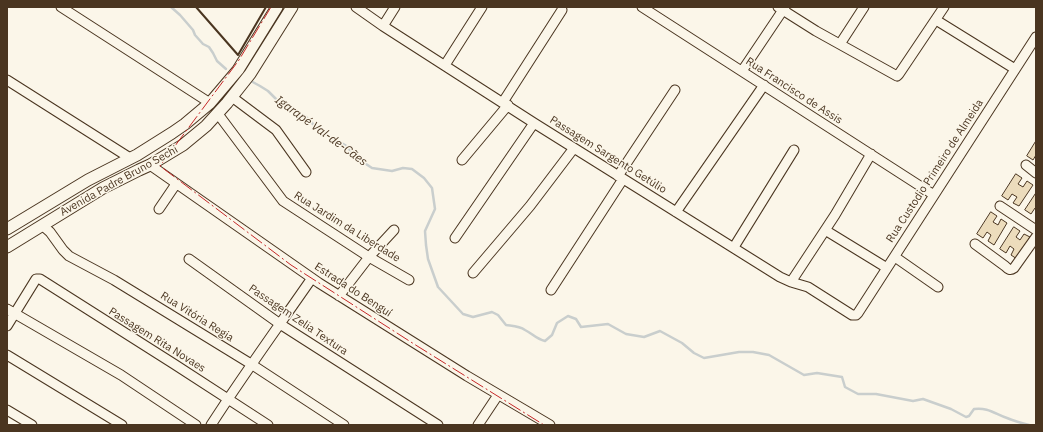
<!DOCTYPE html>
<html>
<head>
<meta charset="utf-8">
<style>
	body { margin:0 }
	#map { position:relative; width:1043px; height:432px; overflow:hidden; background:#fbf6e9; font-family:"IBM Plex Sans",sans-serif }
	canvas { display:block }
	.frame { position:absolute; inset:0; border:8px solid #4a3520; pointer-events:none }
</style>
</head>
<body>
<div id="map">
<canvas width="1043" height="432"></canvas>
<div class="frame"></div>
</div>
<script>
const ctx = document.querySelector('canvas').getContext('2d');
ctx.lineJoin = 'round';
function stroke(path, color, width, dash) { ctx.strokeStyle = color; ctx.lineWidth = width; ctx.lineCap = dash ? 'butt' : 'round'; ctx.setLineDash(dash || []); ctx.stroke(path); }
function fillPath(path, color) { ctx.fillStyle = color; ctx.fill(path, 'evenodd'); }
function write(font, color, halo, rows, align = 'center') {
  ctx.font = font + ' "IBM Plex Sans",sans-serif'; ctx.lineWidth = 3; ctx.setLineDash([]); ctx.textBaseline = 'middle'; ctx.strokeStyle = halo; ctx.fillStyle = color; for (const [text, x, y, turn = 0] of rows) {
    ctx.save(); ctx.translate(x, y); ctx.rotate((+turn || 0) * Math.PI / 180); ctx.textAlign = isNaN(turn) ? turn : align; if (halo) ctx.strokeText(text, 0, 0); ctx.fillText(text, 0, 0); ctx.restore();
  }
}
stroke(new Path2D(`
	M171,7l9,8 13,15 2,5 8,9 6,3 4,6 4,8 9,8
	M249,80l11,6 8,5 12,12 25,13 15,15 25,14 15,15 12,8 20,3 11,-3 9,1 12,9 8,10 3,21 -10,22 1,14 2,14 10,28 25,27 10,3 19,-5 6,3 8,10c6,1 13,1 19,5 8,4 11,9 20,11l7,-6 5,-12 11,-7 8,3 5,8 27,-3 18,10 18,3 16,-6 22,12 12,10 10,5 35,-6h14l16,3 35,20 13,-2 25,4 3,10 13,7h18l37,7 10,-2 28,10 15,8 3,-1 5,-7c14,-2 21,5 33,9 7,3 14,5 22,7`), '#c9cecd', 2.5);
const building = new Path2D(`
	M1036,141v14l-3,5 -6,-4z
	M1016,174l6,4 -4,6 5,3 4,-6 6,4 -14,21 -6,-3 4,-6 -5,-3 -4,6 -6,-4z
	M1036,193v16l-1,-1 -4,6 -6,-4z
	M991,212l6,4 -4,6 5,3 3,-6 6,4 -13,22 -6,-4 3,-6 -4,-3 -4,6 -6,-4z
	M1014,227l6,4 -4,6 4,3 4,-6 6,3 -13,22 -6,-4 3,-6 -4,-3 -4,7 -6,-4z`);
fillPath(building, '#ecdcbc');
stroke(building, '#4a3520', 1);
const minor = new Path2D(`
	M61,7l149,96
	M356,7l27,19 151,97 246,154 11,5 17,5 44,28h4l2,-2 178,-276
	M642,7l292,188
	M778,7l38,24 81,45 2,-2 45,-67
	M936,20l79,49
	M383,26l12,-19
	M840,44l24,-37
	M445,65l37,-58
	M742,71l43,-64
	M7,80l123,78
	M232,97l44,33 30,42
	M503,102l59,-92
	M218,114l65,87 86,56 40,23
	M462,160l46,-55
	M150,165l169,118 148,93 83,49
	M1026,165l10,8
	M618,176l57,-86
	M1000,206l36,24
	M159,209l17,-25
	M676,212l88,-127
	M42,225l8,7 13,18 6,6 45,24 137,84 93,61
	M825,230l62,38
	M455,238l79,-115
	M975,244l30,22c3,3 5,5 9,2l22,-31
	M734,247l60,-97
	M895,257l43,30
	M189,259l91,65 158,101
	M473,273l57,-67 44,-58
	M791,282l44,-67 36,-61
	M551,290l72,-111
	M339,296l30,-39 25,-27
	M7,309l114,66 75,50
	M7,326l29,-47h4l134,85 94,61
	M7,355l115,70
	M7,410l25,15
	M211,425c32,-50 67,-98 101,-147
	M478,425l20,-30`);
const major = new Path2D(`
	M7,229l81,-49 49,-25 35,-22 13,-9 25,-21 28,-33 39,-63
	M7,247l96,-59 36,-18 11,-5 33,-20 23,-19 21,-23 23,-29 42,-67`);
stroke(minor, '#4a3520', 11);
stroke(major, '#4a3520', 13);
stroke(minor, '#fbf6e9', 9);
stroke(major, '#fbf6e9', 11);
stroke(new Path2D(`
	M196,7l42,48 28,-48`), '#4a3520', 2);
stroke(new Path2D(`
	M271,7l-32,53 -79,106 131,99 123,79 130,81`), '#c62828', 1, [14, 3, 2, 3]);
write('11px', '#4a3520', '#fbf6e9', [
	["Rua Francisco de Assis",794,91,33],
	["Passagem Sargento Getúlio",608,155,32],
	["Rua Custodio Primeiro de Almeida",935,171,-57],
	["Avenida Padre Bruno Sechi",119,181,-29],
	["Rua Jardim da Liberdade",347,227,32],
	["Estrada do Benguí",353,290,33],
	["Rua Vitória Regia",197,317,32],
	["Passagem Zelia Textura",298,320,34],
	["Passagem Rita Novaes",157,340,32]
]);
write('italic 12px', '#4a3520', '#fbf6e9', [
	["Igarapé Val-de-Cães",321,131,36]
]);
</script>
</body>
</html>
